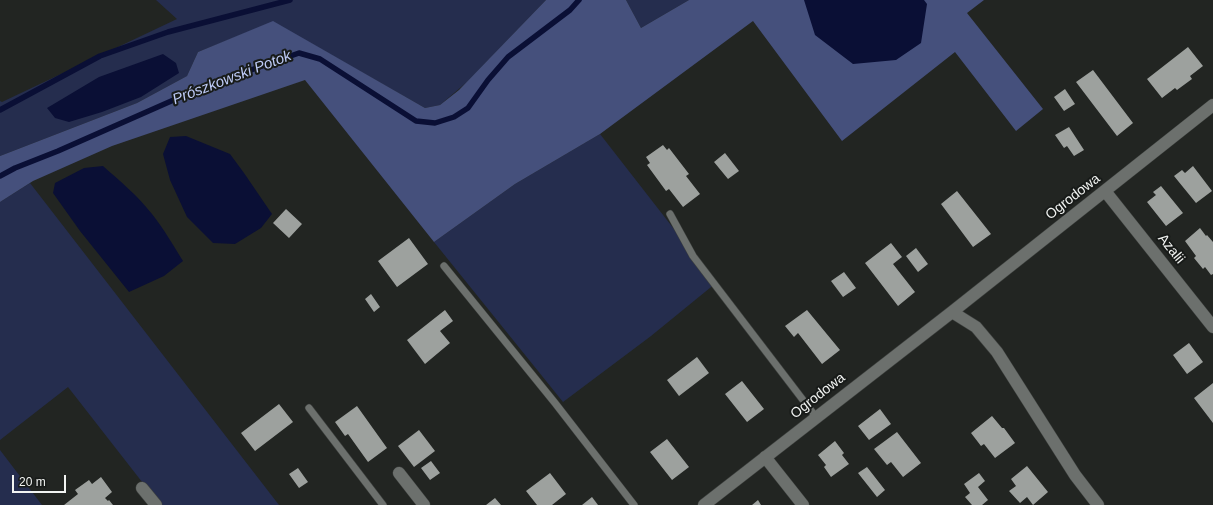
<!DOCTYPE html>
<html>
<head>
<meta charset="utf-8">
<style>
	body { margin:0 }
	#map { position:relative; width:1213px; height:505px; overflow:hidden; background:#222522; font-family:Arial,sans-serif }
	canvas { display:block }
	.scale { position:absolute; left:12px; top:475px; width:54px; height:18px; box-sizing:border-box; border:2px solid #f2f4f2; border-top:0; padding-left:5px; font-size:12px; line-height:14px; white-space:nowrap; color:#f2f4f2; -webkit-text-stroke:3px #181b19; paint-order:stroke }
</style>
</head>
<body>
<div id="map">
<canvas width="1213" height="505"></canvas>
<div class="scale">20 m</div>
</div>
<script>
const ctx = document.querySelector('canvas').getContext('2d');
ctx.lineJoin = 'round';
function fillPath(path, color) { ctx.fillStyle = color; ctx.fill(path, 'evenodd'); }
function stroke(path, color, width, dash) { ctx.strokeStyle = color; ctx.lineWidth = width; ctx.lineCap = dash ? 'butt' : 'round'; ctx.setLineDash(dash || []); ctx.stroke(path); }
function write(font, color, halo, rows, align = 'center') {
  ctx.font = font + ' Arial,sans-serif'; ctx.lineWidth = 4; ctx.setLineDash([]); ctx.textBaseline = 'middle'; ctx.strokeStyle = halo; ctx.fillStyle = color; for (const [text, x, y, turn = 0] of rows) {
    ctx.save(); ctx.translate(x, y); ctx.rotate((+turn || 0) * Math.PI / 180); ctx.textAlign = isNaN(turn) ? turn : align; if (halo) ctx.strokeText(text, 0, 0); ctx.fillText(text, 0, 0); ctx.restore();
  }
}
fillPath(new Path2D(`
	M156,0h390l-79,82 -27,23 -15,3 -152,-86 -75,30 -11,24 -50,27 -137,53v-55l2,1 175,-83z
	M626,0h63l-48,28z
	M600,134l116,149 -65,53 -88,66 -129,-160 81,-58z
	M30,183l249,322h-119l-92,-118 -68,53v-238z
	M0,450l42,55h-42z`), '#252d4e');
fillPath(new Path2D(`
	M546,0h80l15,28 48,-28h295l-17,13 76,96 -27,22 -61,-79 -113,89 -89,-120 -153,113 -85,50 -81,58 -129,-162 -193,66 -79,35 -33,21v-46l137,-53 50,-27 11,-24 75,-31 152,87 15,-3 19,-15z`), '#45507c');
fillPath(new Path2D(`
	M804,0h120l3,4 -6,39 -25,17 -43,4 -38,-29z
	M163,54l13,9 3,10 -38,24 -39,15 -33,10 -14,-4 -8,-10 52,-31z
	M186,136l44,18 14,19 28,41 -11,14 -26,16 -22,-1 -26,-26 -17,-37 -7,-26 7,-17z
	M103,166c17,15 35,30 49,48 12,15 21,31 31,47l-19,15 -35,16 -49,-61 -27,-38 2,-10 29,-15z`), '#0a0f35');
stroke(new Path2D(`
	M0,110l100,-54 68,-24 122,-32
	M0,176l15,-8 43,-17 145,-64 96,-34 21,6 96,62 19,2 19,-6 14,-9 20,-28 20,-23 62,-47 9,-10`), '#0a0f35', 5.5);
fillPath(new Path2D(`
	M1188,47l15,19 -13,10 2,3 -15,11 -2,-2 -13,10 -15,-19z
	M1093,70l40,53 -16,13 -41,-54z
	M1065,89l10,15 -11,7 -10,-14z
	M1069,127l15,23 -10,6 -7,-10 -3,2 -9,-13z
	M663,145l4,5 2,-2 20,26 -3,2 14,18 -17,13 -14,-18 -3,2 -19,-26 3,-2 -4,-6z
	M725,153l14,18 -11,8 -14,-17z
	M1193,166l19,25 -16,12 -22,-27 8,-6 3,3z
	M1161,186l22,27 -17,13 -19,-24 9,-7 -3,-3z
	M957,191l34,43 -18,13 -32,-43z
	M286,209l16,15 -13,14 -16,-15z
	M1200,228l6,8 1,-1 6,7v32l-2,1 -6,-8 -2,2 -9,-11 2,-2 -11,-15z
	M409,238l19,26 -31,23 -19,-26z
	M891,243l11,14 -9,7 22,28 -17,14 -33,-43z
	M916,248l12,16 -10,8 -12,-16z
	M844,272l12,16 -13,9 -12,-16z
	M371,294l9,13 -6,5 -9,-13z
	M445,310l8,11 -13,10 10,12 -25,21 -18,-24z
	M807,310l33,40 -18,14 -24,-31 -4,4 -9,-11z
	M1189,343l14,19 -16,12 -14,-19z
	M697,357l12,16 -30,23 -12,-16z
	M742,381l22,28 -17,13 -22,-28z
	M1213,383v40l-19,-25z
	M279,404l14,18 -38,29 -14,-18z
	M357,406l30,42 -19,14 -20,-28 -3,2 -10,-14z
	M880,409l11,15 -22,16 -11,-14z
	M992,416l10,12h2l11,15 -20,15 -11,-14 -3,2 -10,-13z
	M419,430l16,21 -21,16 -16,-21z
	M897,432l24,31 -18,14 -12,-15 -4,3 -13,-16z
	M667,439l22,28 -17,13 -22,-28z
	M835,441l9,12 -2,2 7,9 -18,13 -7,-10 2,-2 -8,-10z
	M431,461l9,12 -10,7 -9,-12z
	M1027,466l21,26 -15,13 -6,-8 -7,6 -11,-12 7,-5 -5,-7z
	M867,467l18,23 -8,7 -19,-24z
	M298,468l10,14 -9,6 -10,-14z
	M550,473l16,21 -14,11h-15l-11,-14z
	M979,473l6,8 -7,6 10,13 -6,5h-10l-7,-8 5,-4 -6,-9z
	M101,477l11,15 -7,6 3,3 1,-1 4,5h-49l14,-11 -3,-4 14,-10 3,4z
	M592,497l6,8h-16z
	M495,498l6,7h-15z
	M758,500l3,5h-9z`), '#9da19e');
const service = new Path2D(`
	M670,214l23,42 123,161
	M444,266l111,137 79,102
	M309,408l74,97`);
const minor = new Path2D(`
	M1105,191l108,136
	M952,312l24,15 21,25 78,123 23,30
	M765,457l38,48
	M399,473l25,32
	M142,488l14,17
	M704,505l248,-193 261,-207`);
stroke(service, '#3e413f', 8);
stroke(minor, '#3e413f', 13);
stroke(service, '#6c706d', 7);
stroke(minor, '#6c706d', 12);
write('14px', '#f2f4f2', '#181b19', [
	["Ogrodowa",1073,197,-38],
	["Azalii",1171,249,51],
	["Ogrodowa",818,396,-38]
]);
write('italic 15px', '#becbf6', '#181b19', [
	["Prószkowski Potok",232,78,-21]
]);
</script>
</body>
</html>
